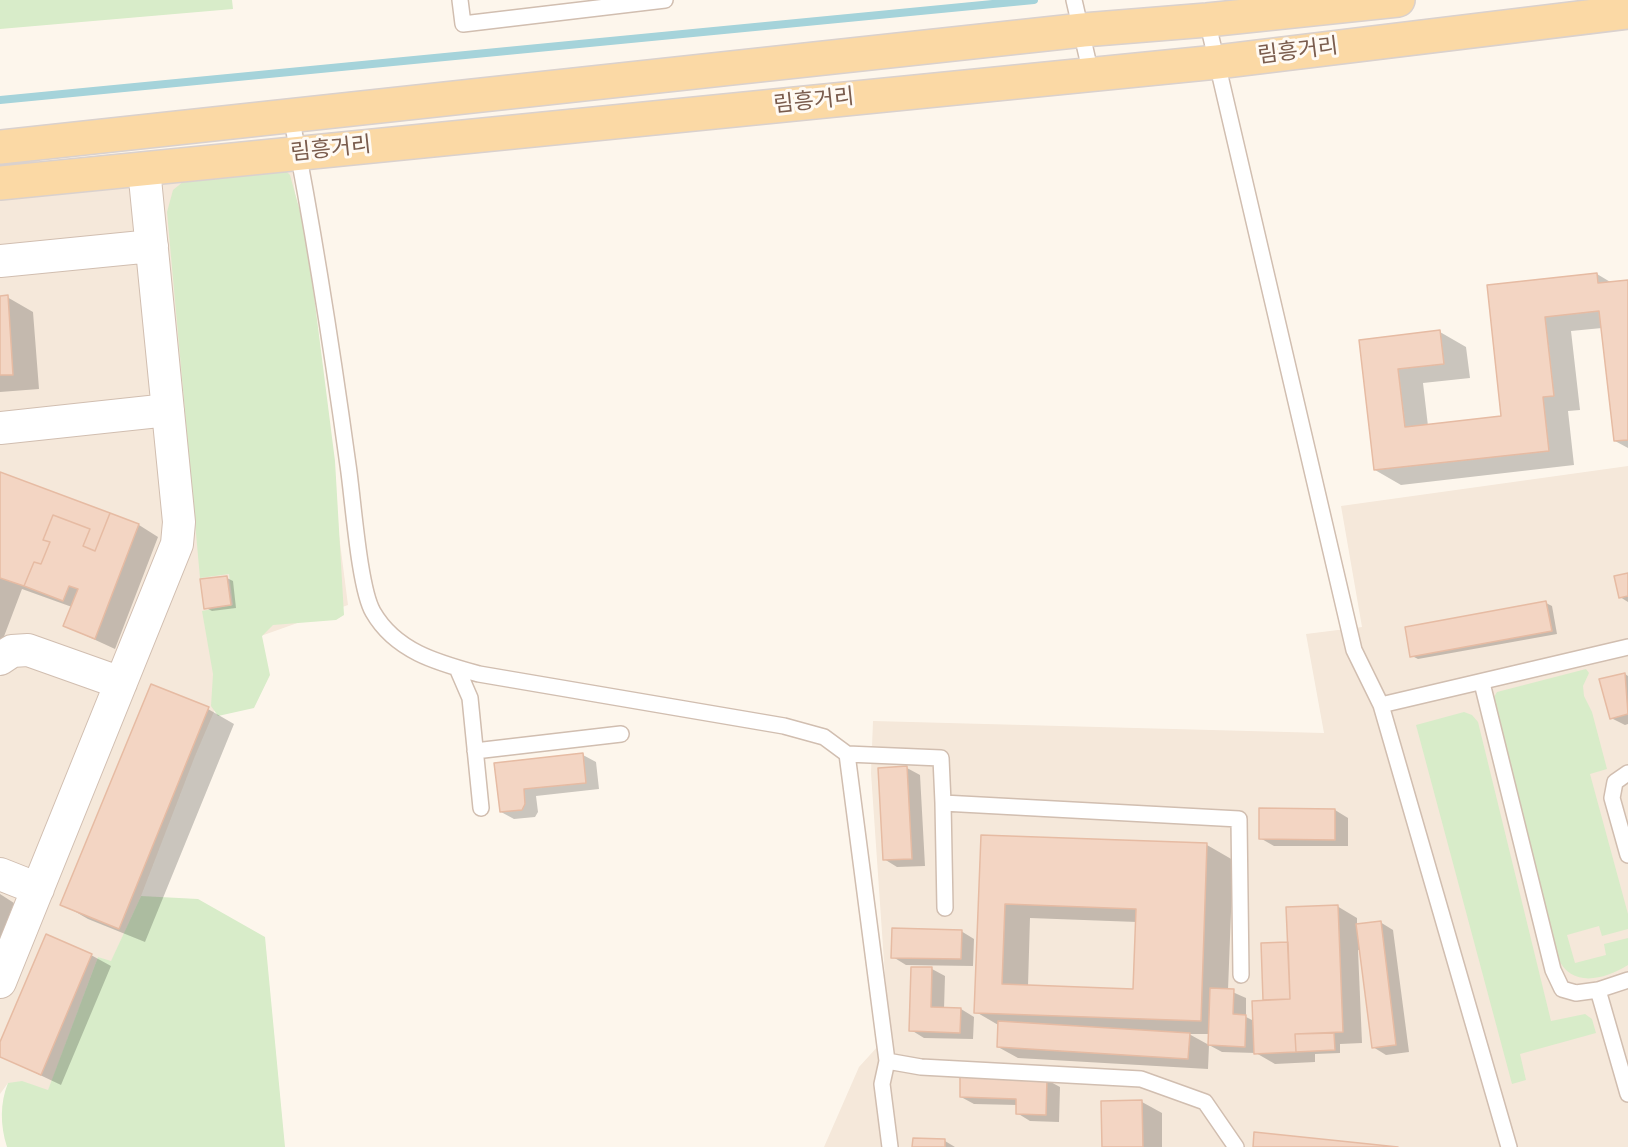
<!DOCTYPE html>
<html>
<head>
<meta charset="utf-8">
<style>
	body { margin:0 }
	canvas { display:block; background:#fdf6ec }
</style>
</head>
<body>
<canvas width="1628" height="1147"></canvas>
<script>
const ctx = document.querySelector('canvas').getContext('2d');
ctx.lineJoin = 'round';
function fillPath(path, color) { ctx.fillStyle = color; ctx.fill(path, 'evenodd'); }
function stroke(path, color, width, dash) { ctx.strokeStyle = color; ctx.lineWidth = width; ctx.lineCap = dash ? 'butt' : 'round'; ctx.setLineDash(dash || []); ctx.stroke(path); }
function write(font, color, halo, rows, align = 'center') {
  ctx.font = font + ' "Sofia Sans Condensed","Noto Sans KR",sans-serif'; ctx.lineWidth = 6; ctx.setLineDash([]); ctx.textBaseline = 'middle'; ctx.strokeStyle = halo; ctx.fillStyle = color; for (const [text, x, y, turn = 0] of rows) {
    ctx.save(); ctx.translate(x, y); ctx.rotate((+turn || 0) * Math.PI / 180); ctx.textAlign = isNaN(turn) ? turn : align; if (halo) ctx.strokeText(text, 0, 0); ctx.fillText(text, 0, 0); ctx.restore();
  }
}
fillPath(new Path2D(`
	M292,170l56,435 -104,37 -49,114 -54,140 -30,66 -13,-5 -50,134 -40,-8 -8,11v-895z
	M1628,466v681h-804l35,-80 30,-33 -18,-261 2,-52 451,12 -18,-99 56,-7 -21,-121z`), '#f5e8da');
fillPath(new Path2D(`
	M0,0h232l1,9 -233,20z
	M284,169l6,6 16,58 29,228 9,154 -8,5 -63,5 -11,11 8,39 -16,33 -36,8 -7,-10 2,-32 -11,-63 31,-6 -4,-31 -29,4 -33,-366 6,-22 16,-13z
	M1586,669l3,4 -6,13 1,10 8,16 15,57 -17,5 38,140v15l-26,7 -3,-10 -32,9 8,28 31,-8 -2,-11 24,-6v27c-24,15 -57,23 -70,-7l-64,-261 3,-5z
	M1464,712l8,3 6,7 73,299 34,-7 7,5 4,14 -76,21 6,26 -14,4 -96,-359z
	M141,896l57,3 67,38 20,210h-278c-7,-22 -7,-44 1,-64l14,-2 26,9 50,-133 13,4z`), '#d8ecc9');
fillPath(new Path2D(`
	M1597,274l15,9 16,-2v167l-13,-7 -13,-113 -31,3 9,79 -12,1 6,54 -173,20 -26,-15 -14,-129 79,-9 26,15 4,31 -47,5 5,43 75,-9 -15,-131z
	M0,297h7l26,15 6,77 -39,3z
	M0,474l139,51 19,12 -43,112 -50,-23 7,-19 -50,-18 -22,58z
	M1628,575v27l-8,-5z
	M227,578l6,3 3,27 -24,3 -6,-3z
	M1546,603l6,3 5,28 -139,25 -6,-3z
	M1625,674l3,2v48l-3,1 -14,-7z
	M151,686l57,23 26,15 -89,218 -57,-23 -26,-15z
	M583,755l13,7 3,27 -63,7 2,16 -3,5 -21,2 -13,-7 -5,-48z
	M907,768l13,7 5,91 -28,1 -13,-8z
	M1335,810l13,8v28h-74l-14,-8z
	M982,837l225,8 26,15 -5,130 18,8v19l8,4 14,-20 -3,-2 24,-56 48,-37 20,12v7l23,-3 13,8 16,122 -23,3 -13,-8 -12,-97h-3l4,93 -22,1v9l-25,1v8l-40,2 -19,-11 -34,-1 -13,-7 -1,24 -190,-11 -20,-11 2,-21 -24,-14zM1030,918l107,4 -3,68 -106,-4zM1189,1034h20v11z
	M0,894l14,9 -14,36z
	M961,931l13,8 -1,27 -67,-1 -13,-8z
	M91,955l20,11 -50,119 -61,-29v-10z
	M913,968l19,1 13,7 -1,33h17l13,8 -1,22 -49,-1 -13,-8z
	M1047,1080l13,7 -1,35 -29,-1 -13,-8v-8l-43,-1 -13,-7z
	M1142,1102l20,11v34h-59z
	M945,1141l10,6h-41z`), '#0003');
stroke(new Path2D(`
	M0,100l1034,-100`), '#a5d3da', 8);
const building = new Path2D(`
	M1597,273l1,10 30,-3v160l-14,1 -15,-130 -54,6 9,79 -11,1 6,54 -175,19 -15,-130 81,-10 4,34 -46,5 7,58 96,-11 -14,-131z
	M8,295l5,80h-13v-79z
	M0,472l110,41 -15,38 -12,-5 7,-17 -37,-14 -10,25 7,2 -9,22 -7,-2 -10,24 -24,-8z
	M110,513l29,11 -44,115 -32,-13 15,-37 -9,-3 -6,15 -39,-15 10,-24 7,2 9,-22 -7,-2 10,-25 37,14 -7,17 12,5z
	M1628,573v23l-9,2 -5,-22z
	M227,576l4,29 -27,4 -4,-30z
	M1546,601l6,30 -142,26 -5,-30z
	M1625,673l3,41 -18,5 -11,-40z
	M151,684l58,23 -90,222 -59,-24z
	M583,753l3,30 -62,6 1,15 -3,6 -22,2 -6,-49z
	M907,766l5,93 -29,1 -5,-92z
	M1259,808l76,1v31l-76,-1z
	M981,835l226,8 -6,178 -227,-8zM1005,904l131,5 -3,80 -131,-5z
	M1338,905l5,127 -48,2 1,18 -42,2 -2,-53 38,-2 -4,-92z
	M1381,921l15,124 -24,3 -16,-124z
	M892,928l70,2 -1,29 -70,-1z
	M46,934l46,20 -51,121 -41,-18v-15z
	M1288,942l2,57 -27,1 -2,-57z
	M911,967h21l-1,40 30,1 -1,25 -51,-2z
	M1210,988l24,1 -1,25 13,1 -1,32 -37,-2z
	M998,1021l192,12 -2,26 -191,-12z
	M1334,1033l1,17 -39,2 -1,-18z
	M960,1076l87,2 -1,37 -30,-1v-15l-56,-2z
	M1142,1100l1,47h-41l-1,-46z
	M1254,1132l144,15h-145z
	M913,1138l32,1v8h-33z`);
fillPath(building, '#f3d5c3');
stroke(building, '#e6bba3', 1.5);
const lane = new Path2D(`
	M460,0l3,24 202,-24
	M1074,0l17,74
	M1207,20l147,630 27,55 128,442
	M291,116c23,116 41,233 57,349 5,33 11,123 25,147 23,40 66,51 106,62l305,52 40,11 23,17 40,307 -5,23 8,63
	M457,668l13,30 11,110
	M1482,683l71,287 9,19 14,4 22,-3
	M1381,705l247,-58
	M475,751l146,-17
	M847,754l94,4 2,45 296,16 2,156
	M1628,773l-13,9 -3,16 16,57
	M943,803l2,105
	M1628,980l-30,10 30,104
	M887,1061l34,6 220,12 64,23 31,45`);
const street = new Path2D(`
	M0,261l152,-15
	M0,428l168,-18
	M0,659l12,-8 16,-1 93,33
	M0,874l38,15
	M0,982l177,-438 2,-22 -35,-353`);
const primary = new Path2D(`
	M0,147l1083,-117 124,-10 191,-20
	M0,183l1217,-121 411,-50`);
stroke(lane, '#d1beb0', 18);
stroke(street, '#d1beb0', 34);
stroke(primary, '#dad1cd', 36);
stroke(lane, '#fff', 15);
stroke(street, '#fff', 32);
stroke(primary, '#fbd9a5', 33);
write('22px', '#7a5c4d', '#fffaf3', [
	["림흥거리",1298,52,-7],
	["림흥거리",814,102,-6],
	["림흥거리",331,150,-6]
]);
</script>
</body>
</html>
